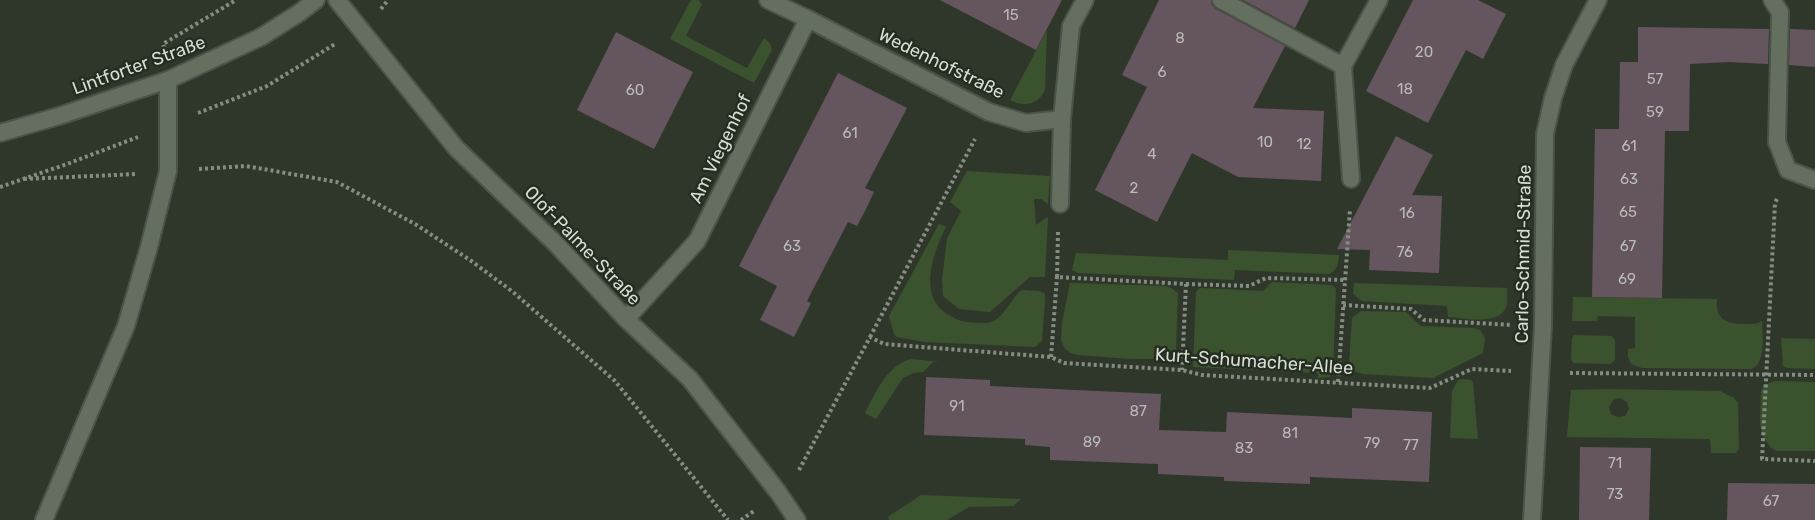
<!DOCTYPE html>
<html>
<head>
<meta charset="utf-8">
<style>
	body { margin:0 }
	canvas { display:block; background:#2e372a }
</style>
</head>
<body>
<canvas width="1815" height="520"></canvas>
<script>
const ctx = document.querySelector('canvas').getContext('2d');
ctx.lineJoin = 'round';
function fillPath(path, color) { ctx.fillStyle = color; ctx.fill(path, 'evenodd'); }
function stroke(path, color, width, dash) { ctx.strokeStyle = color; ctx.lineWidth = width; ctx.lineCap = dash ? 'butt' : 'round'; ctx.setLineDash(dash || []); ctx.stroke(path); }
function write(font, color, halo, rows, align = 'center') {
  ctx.font = font + ' Rubik,sans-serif'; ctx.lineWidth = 5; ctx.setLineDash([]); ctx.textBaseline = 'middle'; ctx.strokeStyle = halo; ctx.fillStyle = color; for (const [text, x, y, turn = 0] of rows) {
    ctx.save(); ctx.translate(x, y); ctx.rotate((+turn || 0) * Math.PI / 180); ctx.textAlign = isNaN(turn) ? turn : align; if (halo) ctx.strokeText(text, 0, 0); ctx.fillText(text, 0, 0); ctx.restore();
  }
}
fillPath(new Path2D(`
	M691,0h7l4,4 -16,32 61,32 17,-30 6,5 2,7 -18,33 -84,-44z
	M1047,30l-2,60c-6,14 -21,18 -35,10z
	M967,171l83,5 -2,28 -7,-5h-7l2,26 12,-8 -3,60h-15l-40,35 -31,-3 -16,-13 -1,-16 5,-42 14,-27 -11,-9z
	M939,224l7,3c-13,26 -29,70 3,88 6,4 11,6 17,7 8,0 21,3 28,-1 12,-7 17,-23 28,-31l18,1 5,3v6l-3,41 -7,6 -111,-5 -28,-5 -2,-3 -5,-18z
	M1228,250l111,5c-1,9 -1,15 -10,19l-94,-4 -1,10 -156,-7 -6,-3 4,-17 152,7z
	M1272,282l60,3 4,4 -3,84 -3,4 -12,1v-5l-125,-6 3,-75 4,-4 63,3z
	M1070,283l96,3 5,2 7,5 -2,57 -7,8 -7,1h-32l-52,-4 -7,-2 -6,-4 -4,-9 1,-17z
	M1354,283l153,5c0,6 1,14 -1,19 -7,19 -43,11 -58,10l-1,-11 -85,-5 -9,-7z
	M1573,297l144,2c-2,19 8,25 26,25 8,0 13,1 19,-3 0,15 5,40 -10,48l-110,-1 -11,-4 -3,-7v-8l7,-1v-31l-37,-1 -1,5h-25z
	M1361,311l45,1 15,14 53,2 6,2 5,8 -2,15 -50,25 -70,-4c-7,-2 -13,-3 -14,-11l3,-45z
	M1574,335l38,1 3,4v20l-5,4 -36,-1 -3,-3 1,-22z
	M1781,338l34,1v30l-28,-1 -4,-2z
	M911,359l29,3h-7l-10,10 -10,1 -10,5 -27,41 -11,-6c11,-21 22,-48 46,-54z
	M1463,379l8,1 2,3 5,56 -28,-1 2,-47 6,-11z
	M1775,381l40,1v69h-39l-6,-4 -8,-13 -2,-10 1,-33 3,-6z
	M1605,389l115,2 14,7 4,5 1,46 -3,4h-25l-1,-14 -143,-2 4,-47zM1620,398l7,4 2,7 -4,7 -7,1 -7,-3 -2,-7 4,-7z
	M921,495l100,4 -8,7 -44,1 -22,13h-58l-1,-3z`), '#3b522f');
fillPath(new Path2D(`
	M940,0h122l-26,50z
	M1159,0h52l1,5 4,4 69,37 -32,62 71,3 -3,70 -83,-4 -46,-24 -35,69 -62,-32 52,-103 -25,-12z
	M1243,0h66l-14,28z
	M1413,0h65l28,14 -23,45 -17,-9 -38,73 -62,-32z
	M1638,27l131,2 -1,35 -39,-2 -39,2 -1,67h-24l-3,167 -70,-1 3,-168h24l1,-67h18z
	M1790,29l25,1v37l-26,-2z
	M616,32l77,40 -39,77 -77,-39z
	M838,73l69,35 -42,80 9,4 -8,17 -9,17 -9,-4 -41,79 4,2 -17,34 -34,-17 17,-34 -38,-20z
	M1396,136l37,19 -21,40 30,1 -3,77 -70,-3 1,-20 -33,-1z
	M926,377l64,3v6l171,8 -2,36 67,2 1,-20 125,6v-10l80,4 -3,70 -119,-5v7l-86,-3v-4l-66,-3v-10l-108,-4v-13l-25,-2v-6l-101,-4z
	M1580,447l71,1 -2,72h-70z
	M1728,483l87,1v36h-88z`), '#65555e');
const service = new Path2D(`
	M1060,204l2,-85
	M44,520l82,-194 23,-79 19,-76v-91`);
const minor = new Path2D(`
	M337,0l119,148 100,96 70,75 64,60 88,113 19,28
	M1221,0l122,66 8,113
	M1772,0l8,12 -3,130 11,28 27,10
	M808,19l181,93 37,11 36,-4 9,-93 14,-26
	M1343,66l36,-66
	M626,319l71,-78 111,-222 -40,-19
	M1532,520l11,-194 2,-192 8,-36 11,-33 34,-65`);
const tertiary = new Path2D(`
	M0,133l59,-17 109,-36 93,-43 38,-24 17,-13`);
stroke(service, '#4c5349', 20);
stroke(minor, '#4c5349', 20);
stroke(tertiary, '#4c5349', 20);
stroke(new Path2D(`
	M381,9l7,-9
	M164,48l-1,-4 73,-44
	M198,113l69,-27 68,-42
	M199,169l47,-3 91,16 78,42 55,36 43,32 102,89 113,139
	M24,179l113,-5
	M0,187l67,-23 71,-27
	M1777,199l-2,4 -13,256 53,2
	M1058,232l-1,45 129,7 -4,86
	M1186,284l63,2 17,-8 80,2
	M1343,305l68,4 13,11 88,5
	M870,337l105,-198
	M1051,357l6,-80
	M1570,373l245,2
	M1338,382l12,-173
	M799,470l71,-133 14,7 167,13 13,6 118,7 20,5 228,13 42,-19 39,2
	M741,520l13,-9`), '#858c82', 4, [3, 3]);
stroke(service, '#656f60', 16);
stroke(minor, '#656f60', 16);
stroke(tertiary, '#656f60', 16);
write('15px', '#babbb7', null, [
	["15",1011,16],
	["8",1180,39],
	["20",1424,53],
	["6",1162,73],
	["57",1655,80],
	["18",1405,90],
	["60",635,91],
	["59",1655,113],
	["61",850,134],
	["10",1265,143],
	["12",1304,145],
	["61",1629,147],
	["4",1152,155],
	["63",1629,180],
	["2",1134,189],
	["65",1628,213],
	["16",1407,214],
	["63",792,247],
	["67",1628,247],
	["76",1405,253],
	["69",1627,280],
	["91",957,407],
	["87",1138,412],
	["81",1290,434],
	["89",1092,443],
	["79",1372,444],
	["77",1411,446],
	["83",1244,449],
	["71",1615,464],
	["73",1615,495],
	["67",1771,502]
]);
write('18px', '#d7ddd5', '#242d20', [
	["Wedenhofstraße",941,64,26],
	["Lintforter Straße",139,66,-20],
	["Am Viegenhof",721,149,-64],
	["Olof-Palme-Straße",582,246,46],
	["Carlo-Schmid-Straße",1524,254,-89],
	["Kurt-Schumacher-Allee",1254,362,4]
]);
</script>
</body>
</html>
